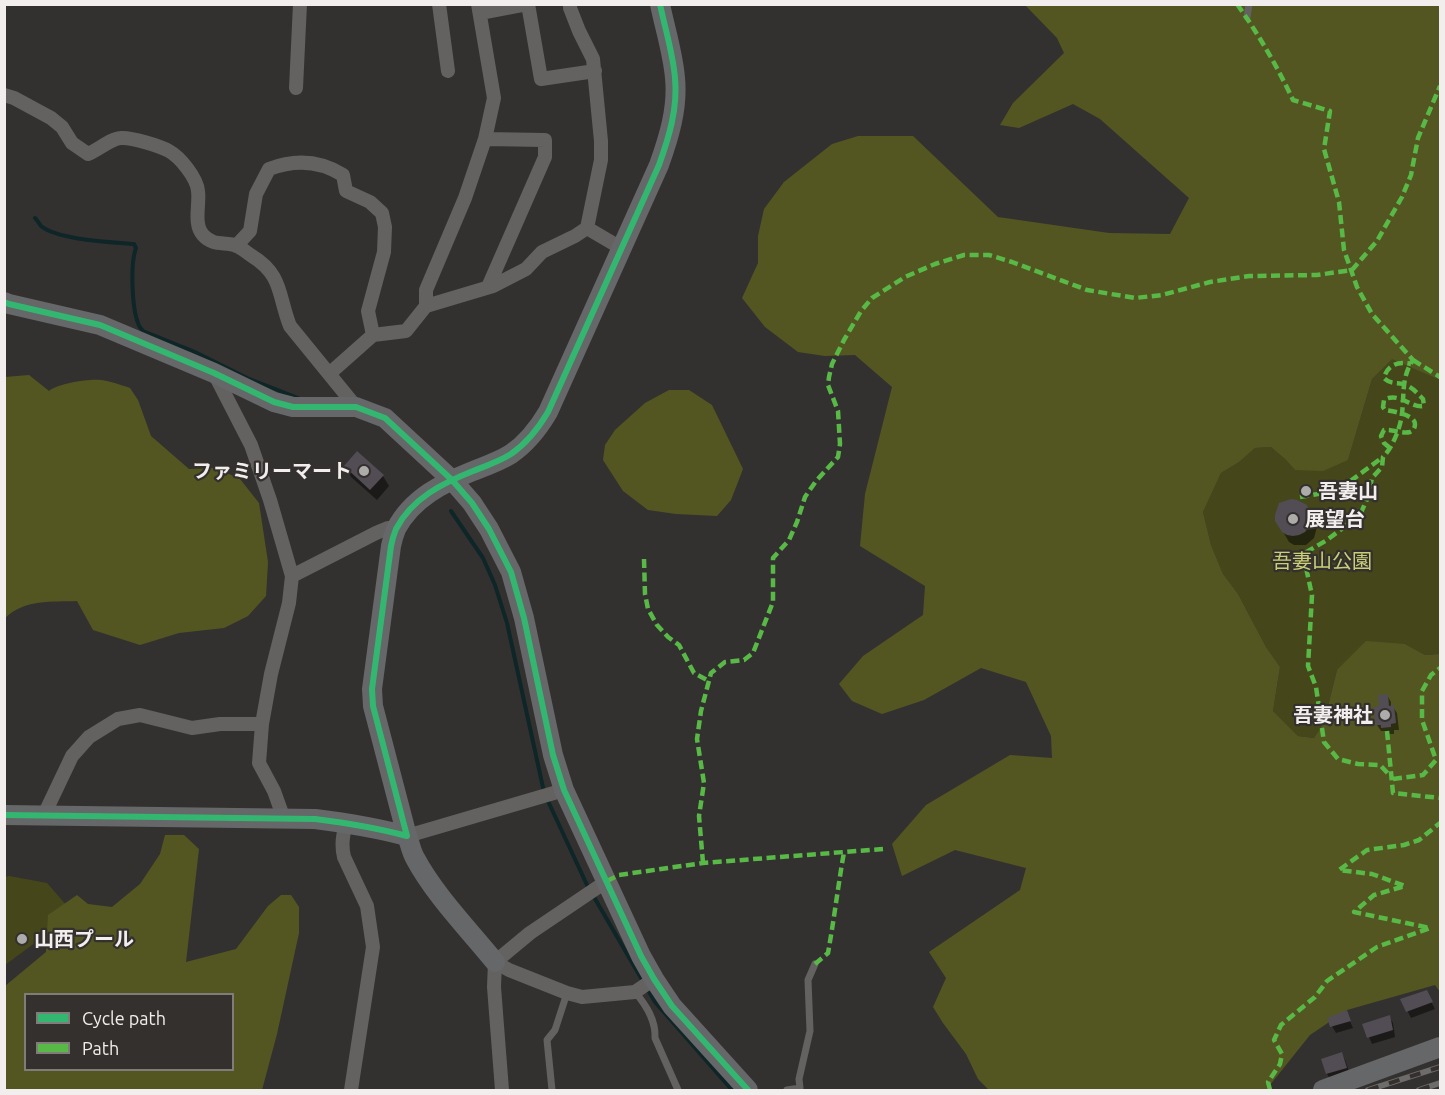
<!DOCTYPE html>
<html>
<head>
<meta charset="utf-8">
<style>
	body { margin:0 }
	#map { position:relative; width:1445px; height:1095px; overflow:hidden; background:#33312f; font-family:Ubuntu,sans-serif }
	canvas { display:block }
	.frame { position:absolute; inset:0; border:6px solid #f1eeed; pointer-events:none }
	.legend { position:absolute; left:24px; top:993px; width:210px; height:78px; box-sizing:border-box; background:#34302e; border:2px solid #807c7a; margin:0; padding:8px 10px; list-style:none; font-size:18px; color:#f1eeed }
	.legend li { display:flex; align-items:center; gap:12px; height:30px }
	.legend b { width:30px; border:2px solid #807c7a }
</style>
</head>
<body>
<div id="map">
<canvas width="1445" height="1095"></canvas>
<div class="frame"></div>
<ul class="legend">
<li><b style="height:8px;background:#33b770"></b>Cycle path</li>
<li><b style="height:8px;background:#58b947"></b>Path</li>
</ul>
</div>
<script>
const ctx = document.querySelector('canvas').getContext('2d');
ctx.lineJoin = 'round';
function fillPath(path, color) { ctx.fillStyle = color; ctx.fill(path, 'evenodd'); }
function stroke(path, color, width, dash) { ctx.strokeStyle = color; ctx.lineWidth = width; ctx.lineCap = dash ? 'butt' : 'round'; ctx.setLineDash(dash || []); ctx.stroke(path); }
function write(font, color, halo, rows, align = 'center') {
  ctx.font = font + ' Ubuntu,"Noto Sans JP",sans-serif'; ctx.lineWidth = 4.5; ctx.setLineDash([]); ctx.textBaseline = 'middle'; ctx.strokeStyle = halo; ctx.fillStyle = color; for (const [text, x, y, turn = 0] of rows) {
    ctx.save(); ctx.translate(x, y); ctx.rotate((+turn || 0) * Math.PI / 180); ctx.textAlign = isNaN(turn) ? turn : align; if (halo) ctx.strokeText(text, 0, 0); ctx.fillText(text, 0, 0); ctx.restore();
  }
}
fillPath(new Path2D(`
	M1392,358l48,22v274l-15,1 -20,-11 -68,26 -13,52 -10,16 -16,-2 -25,-25 7,-44 -14,-20 -28,-53 -15,-20 -12,-29 -8,-33 18,-39 18,-11 16,-14 16,-1 15,13 9,10 53,-10 24,-81z
	M9,876l38,7 27,31 -69,51v-88z`), '#45471b');
fillPath(new Path2D(`
	M1025,5h415v375l-48,-21 -20,20 -24,81 -25,11 -28,-1 -9,-10 -15,-13 -16,1 -16,14 -18,11 -18,39 8,33 12,29 15,20 28,53 14,20 -7,44 25,25 16,2 10,-16 13,-52 29,-29 39,3 20,11 15,-1v338l-5,-7 -88,25 -37,25 -44,55h-277l-11,-11 -12,-25 -23,-31 -10,-16 13,-29 -17,-26 91,-62 6,-22 -71,-18 -53,26 -10,-32 34,-39 84,-50 42,3 -1,-22 -25,-54 -45,-14 -57,32 -42,14 -30,-13 -13,-17 24,-28 60,-41 2,-29 -65,-40 5,-52 27,-107 -37,-32 -30,1 -27,-4 -33,-25 -23,-29 16,-35v-27l6,-27 20,-27 48,-38 26,-8h55l85,81 111,16 61,1 19,-36 -89,-79 -27,-15 -54,24 -19,-3 13,-22 51,-50 -7,-15z
	M29,375l20,16c11,-8 38,-12 52,-11 9,1 20,5 29,8l8,12 13,36 38,33 27,-1 24,11 19,24 9,59 -2,34 -18,20 -24,12 -45,5 -39,12 -47,-15 -16,-29c-26,1 -52,-2 -72,17v-241z
	M669,390h20l23,15 31,64 -12,31 -14,16 -41,-2 -28,-4 -25,-19 -20,-31 2,-15 10,-15 30,-27z
	M165,835h19l15,14 -13,113 50,-13 32,-43 13,-11h10l8,12v26l-22,101 -15,56h-257v-104l41,-34 2,-37 29,-20 11,9 24,3 28,-23 20,-30zM232,994v76h-206v-76z`), '#545622');
fillPath(new Path2D(`
	M358,453l25,23 6,10 -12,14 -26,-23 -6,-11z
	M1306,506l11,21 -3,11 -8,7h-12l-5,-3 -12,-21z
	M1387,695l4,7v5h2l4,6 2,17h-5v4h-7l-2,-3h-4l-4,-6 4,-17z
	M1426,992l9,17 -24,9 -9,-18z
	M1346,1012l7,16 -17,5 -4,-7z
	M1389,1017l4,6 2,14 -23,7 -3,-7z
	M1342,1054l3,6 5,14 -19,6 -4,-6 -4,-14z`), '#0007');
stroke(new Path2D(`
	M35,218c2,2 4,5 6,8 17,14 70,16 93,18l2,4c-6,16 -4,60 2,75 0,2 4,7 5,8l52,21 52,26 51,20
	M451,511l32,47 12,27 12,38 37,169
	M547,799l40,86 68,117 77,88`), '#0e2627', 4);
fillPath(new Path2D(`
	M357,451l27,24 -14,15 -26,-24z
	M1291,499l6,1 10,5 4,11 -2,11 -4,5 -6,3 -6,1 -6,-1 -5,-3 -7,-11v-6l4,-12z
	M1388,694l1,12 5,-1 2,18 -5,1v3l-10,1v-3h-6l-1,-18 5,-1 -1,-11z
	M1427,990l6,12 -27,10 -6,-13z
	M1347,1010l4,11 -21,6 -3,-9z
	M1390,1015l3,15 -26,8 -5,-14z
	M1342,1052l5,16 -21,6 -5,-15z`), '#524c54');
stroke(new Path2D(`
	M1247,17l2,-13
	M635,992c11,13 21,28 20,46l23,52
	M552,1090l-5,-50 8,-10 12,-37
	M787,1090l13,-2 -1,-9 11,-48 -2,-51 7,-16`), '#646261', 7);
stroke(new Path2D(`
	M439,4l9,67
	M528,4l13,75 54,-8
	M480,13l47,-9
	M296,88l4,-84
	M4,95l10,3 37,20 11,9 10,16 16,11c10,-4 24,-16 33,-16 10,-1 39,8 48,13 11,6 28,27 29,40 2,13 -5,33 5,44 11,12 22,6 34,11 5,2 10,7 15,10 31,19 26,40 38,70l66,81
	M485,139l60,1v17l-57,130
	M587,228l34,20
	M236,246l14,-15 6,-37 13,-25c26,-10 50,-9 74,6l3,16 24,11 12,11 3,14 -1,25 -16,59 5,24
	M426,306l67,-20 33,-17 16,-17 33,-16 12,-8 14,-68v-19l-8,-82 -14,-28 -9,-23v-4
	M214,373l37,72 19,55 22,76 -3,27 -18,71 -9,50 -3,39 15,28 10,28
	M329,374l44,-39 33,-4 20,-25v-16l39,-92 20,-59 9,-41 -16,-94
	M292,576l84,-43 12,-5 8,1
	M44,815l28,-59 17,-19 29,-18 22,-4 52,13 28,-4h42
	M346,822c-3,13 -5,23 -2,35l23,49 6,41 -22,143
	M407,836l157,-46
	M495,962l14,8 58,23 15,4 53,-5 19,-13
	M502,1090l-8,-103 1,-25 35,-29 77,-52`), '#646261', 14);
stroke(new Path2D(`
	M4,302l5,2 91,21 114,48 60,29 19,5h63l29,11 67,62 20,23 17,26 22,43 13,46 29,137 11,35 77,166 13,23 18,27 76,84
	M4,815l311,4c32,4 62,9 92,17l-34,-130 -1,-17 19,-143c1,-5 3,-12 5,-17 16,-31 47,-46 77,-58 13,-5 27,-10 38,-17 16,-11 27,-25 37,-42l111,-247c10,-28 19,-57 16,-87 -2,-25 -10,-49 -15,-74
	M407,836c3,7 4,15 8,22 19,36 54,72 80,104
	M1323,1090l117,-43`), '#656768', 20);
const rail = new Path2D(`
	M1368,1090l72,-23
	M1419,1090l21,-7`);
stroke(rail, '#6e6c6b', 6);
stroke(rail, '#34302e', 4, [11]);
stroke(new Path2D(`
	M1237,4c22,31 40,62 56,96l37,11 -6,38 15,53 5,48 13,37 15,27 41,46c-14,20 -7,42 -13,64 -3,11 -9,25 -17,33l-1,10 -10,11 -4,19 -8,18 -33,25 -24,14 9,41 -4,71 8,21 8,55 14,17 20,5 22,1 13,14
	M1413,360l27,17
	M1390,448l-6,-5 -3,-7 3,-6c8,-1 18,4 26,2 3,-1 5,-4 5,-8 0,-9 -22,-13 -30,-14l-2,-3 1,-7c15,-9 27,9 40,6l-1,-7c-4,-4 -9,-10 -15,-13 -8,-5 -16,0 -24,-8 3,-13 14,-17 27,-14
	M1300,497l37,-6 46,-34
	M644,559l1,35 3,15 9,16 11,12 11,8 15,28 15,8
	M1387,731l6,62 47,5
	M1393,779l30,-4 13,-15 -14,-40v-29l9,-16 9,-7
	M703,863l-4,-47 5,-33 -7,-44 4,-28 10,-38 14,-11 19,-2 9,-7 20,-51v-44l16,-18 8,-18 8,-25 11,-16 22,-24 2,-13 -2,-33 -10,-26 1,-8 3,-13 12,-24 17,-29 11,-13 33,-21 30,-13 29,-9h25l23,7 75,28 48,8 27,-3 48,-13 39,-6 68,-1 35,-5 25,-29 25,-44 9,-22 7,-37 22,-52
	M607,881l12,-6 84,-12 180,-14
	M815,964l13,-11c6,-33 10,-67 16,-101
	M1270,1090l-2,-8 12,-18 2,-10 -8,-14 7,-15 34,-28 12,-16 50,-34 53,-19 -76,-16 20,-17 31,-9 -33,-12 -33,-4 28,-20 37,-5 15,-5 21,-17`), '#58b947', 4.5, [9, 4.5]);
stroke(new Path2D(`
	M4,302l5,2 91,21 114,48 60,29 19,5h63l29,11 67,62 20,23 17,26 22,43 13,46 29,137 11,35 77,166 13,23 18,27 76,84
	M4,815l311,4c32,4 62,9 92,17l-34,-130 -1,-17 19,-143c1,-5 3,-12 5,-17 16,-31 47,-46 77,-58 13,-5 27,-10 38,-17 16,-11 27,-25 37,-42l111,-247c10,-28 19,-57 16,-87 -2,-25 -10,-49 -15,-74`), '#33b770', 6);
for (const [x, y, r, color] of [
	[364,471,6,"#aeacaa"],
	[1306,491,6,"#aeacaa"],
	[1293,519,6,"#aeacaa"],
	[1385,715,6,"#aeacaa"],
	[22,939,6,"#aeacaa"]
]) { const dot = new Path2D(); dot.arc(x, y, r, 0, 2 * Math.PI); ctx.fillStyle = color; ctx.fill(dot); stroke(dot, '#34302e', 2); }
write('bold 20px', '#f1eeed', '#34302e', [
	["ファミリーマート",352,471,"right"],
	["吾妻山",1318,491],
	["展望台",1305,519],
	["吾妻神社",1373,715,"right"],
	["山西プール",34,939]
], 'left');
write('20px', '#c9cf77', '#34302e', [
	["吾妻山公園",1322,561]
]);
</script>
</body>
</html>
